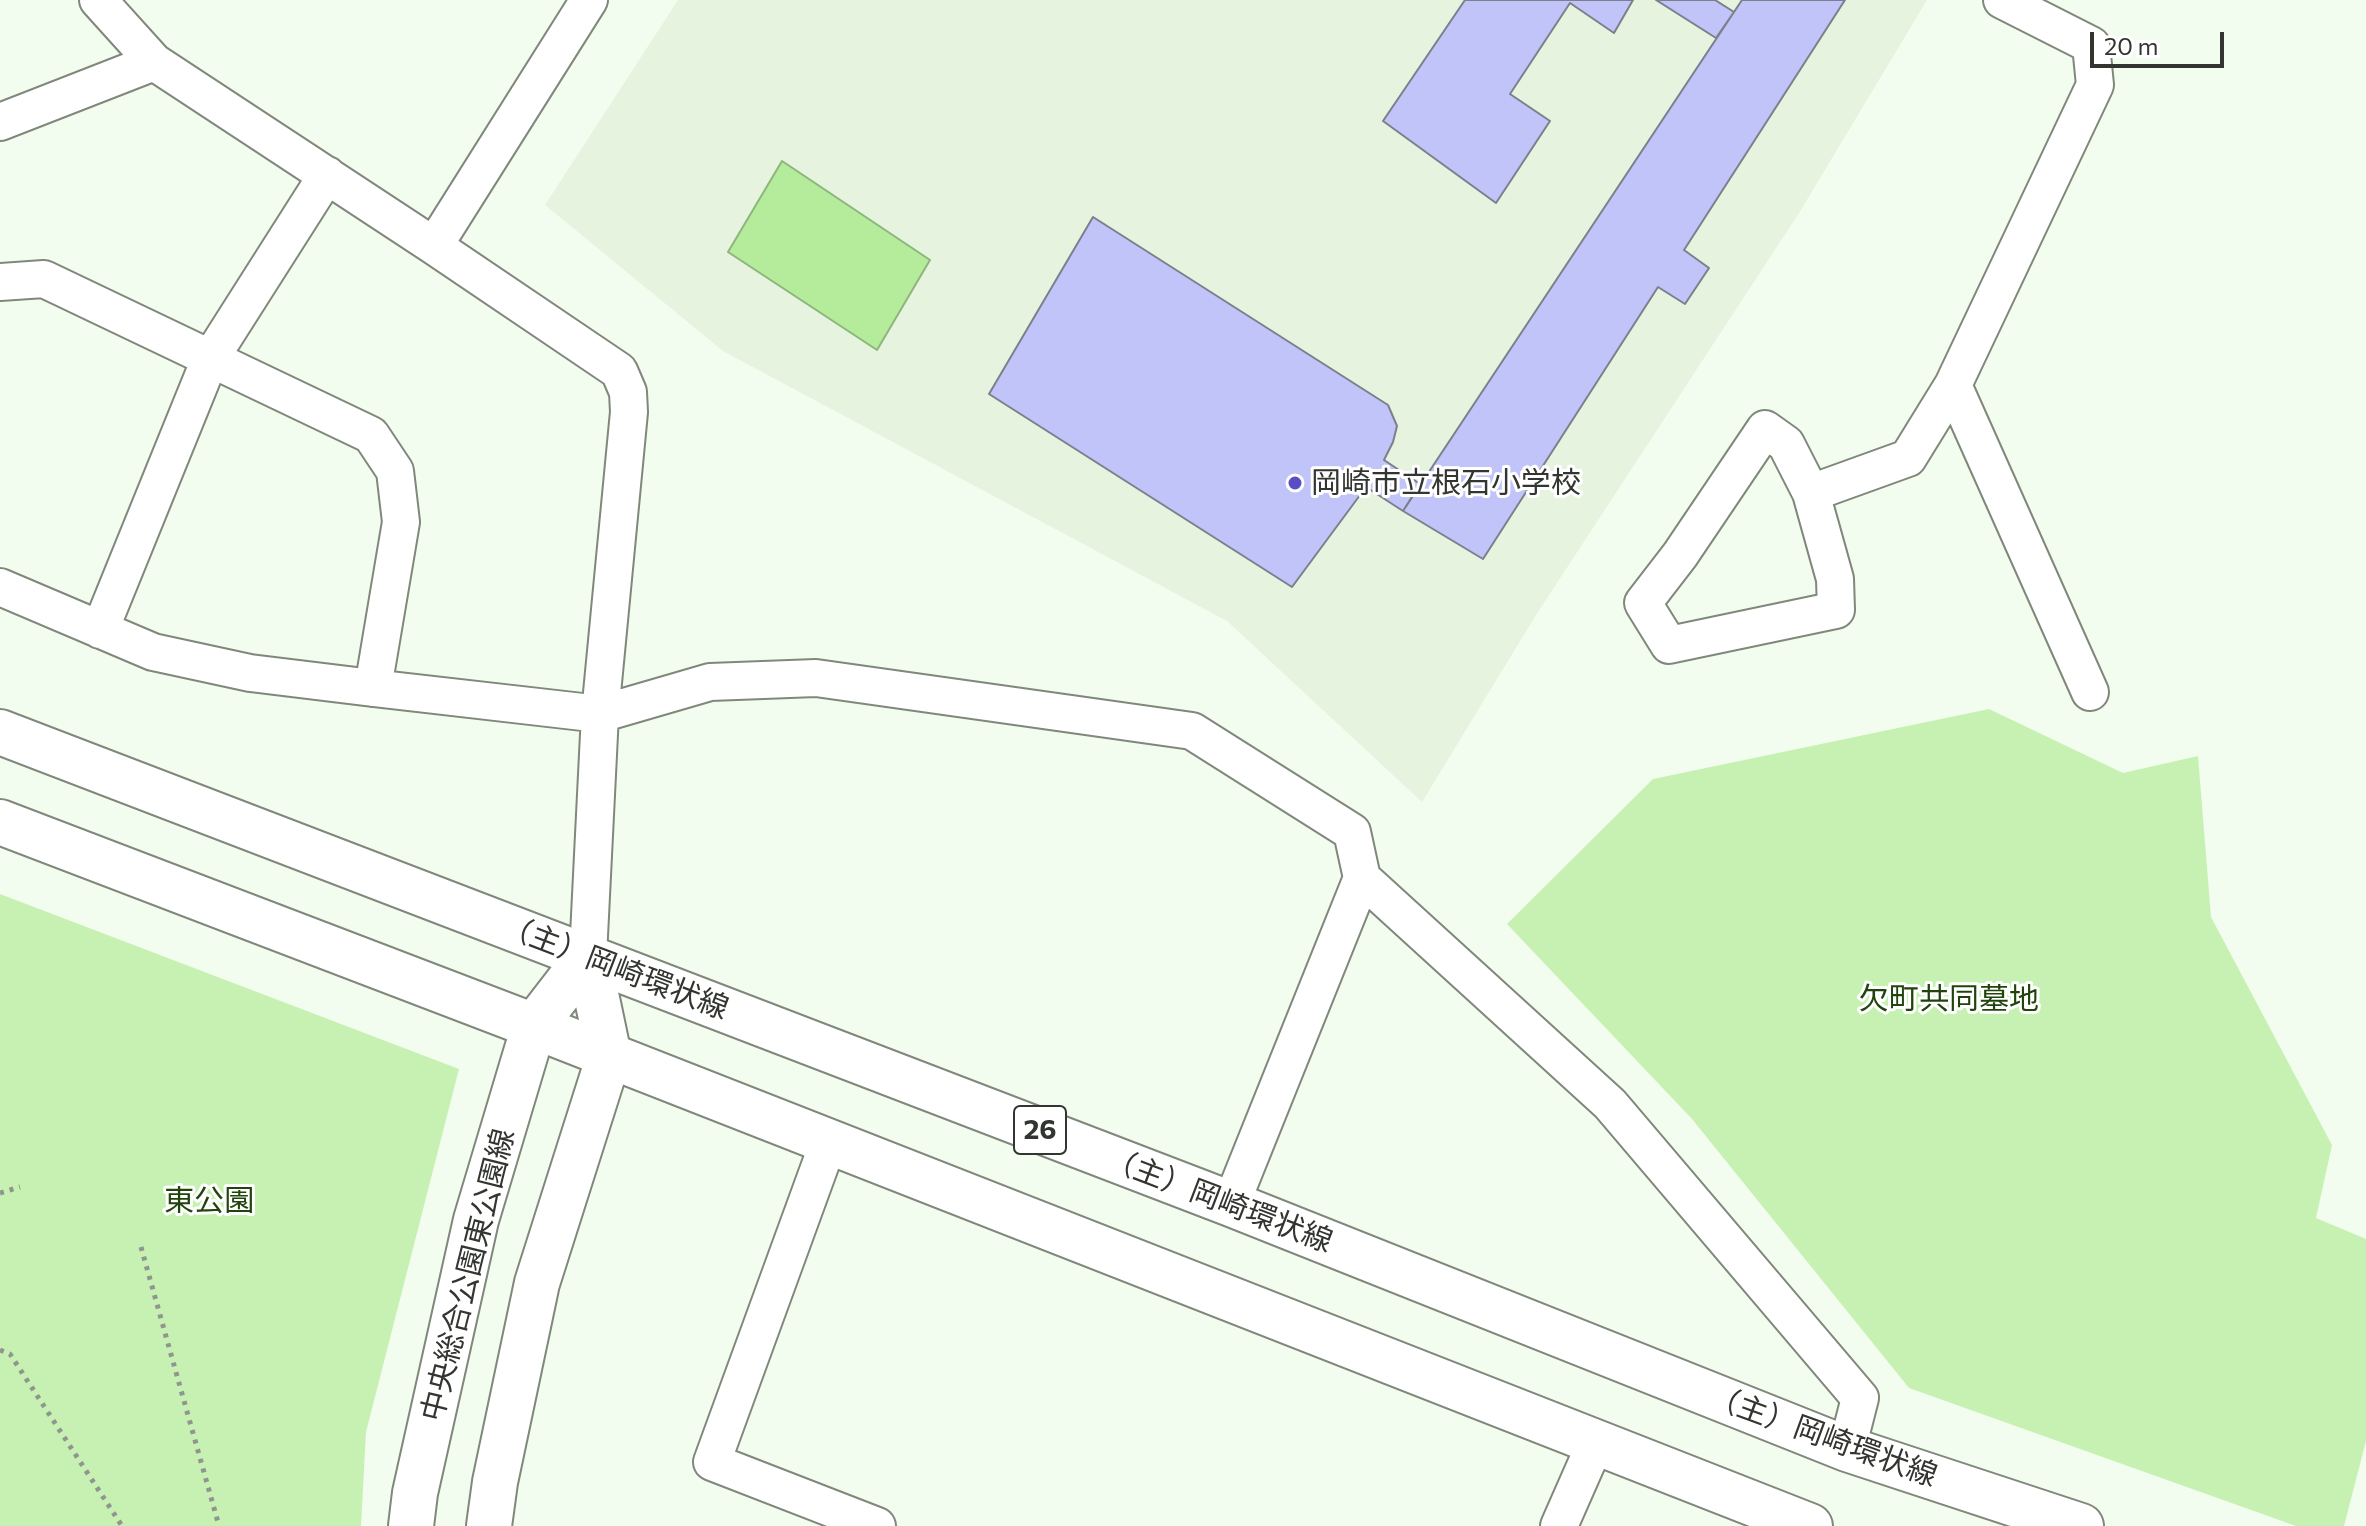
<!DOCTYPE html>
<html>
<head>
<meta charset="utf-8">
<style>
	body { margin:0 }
	#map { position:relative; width:2366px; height:1526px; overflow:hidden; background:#f3fdef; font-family:Commissioner,sans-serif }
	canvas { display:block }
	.scale { position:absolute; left:2090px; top:32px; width:134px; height:36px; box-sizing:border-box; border:4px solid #323530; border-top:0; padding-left:10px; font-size:24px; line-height:28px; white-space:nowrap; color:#323530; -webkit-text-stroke:6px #fff; paint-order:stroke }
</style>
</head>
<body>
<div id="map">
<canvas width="2366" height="1526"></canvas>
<div class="scale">20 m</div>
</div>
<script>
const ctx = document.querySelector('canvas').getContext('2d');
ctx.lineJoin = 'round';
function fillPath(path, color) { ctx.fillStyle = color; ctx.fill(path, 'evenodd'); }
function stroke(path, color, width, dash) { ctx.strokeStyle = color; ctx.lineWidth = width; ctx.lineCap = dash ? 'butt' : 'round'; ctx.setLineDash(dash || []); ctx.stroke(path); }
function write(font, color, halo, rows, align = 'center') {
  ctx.font = font + ' Commissioner,"Noto Sans JP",sans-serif'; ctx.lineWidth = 6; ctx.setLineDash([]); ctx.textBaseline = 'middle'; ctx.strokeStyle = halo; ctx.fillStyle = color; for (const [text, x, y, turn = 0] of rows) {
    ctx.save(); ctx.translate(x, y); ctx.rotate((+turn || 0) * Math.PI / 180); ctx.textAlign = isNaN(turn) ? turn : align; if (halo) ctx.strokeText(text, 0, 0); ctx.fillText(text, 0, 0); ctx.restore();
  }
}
fillPath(new Path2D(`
	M678,0h1249l-128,213 -263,402 -114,187 -195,-181 -504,-270 -178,-146z`), '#e5f3df');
fillPath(new Path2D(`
	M1989,709l134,64 75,-17 13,161 121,228 -16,73 50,21v202l-22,85h-48l-387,-138 -217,-269 -185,-195 146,-145z
	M0,894l459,175 -93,363 -5,94h-361z`), '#c7f1b3');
const water = new Path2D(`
	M782,161l148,99 -53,90 -149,-98z`);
fillPath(water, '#b5ec9b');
stroke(water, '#8eb57b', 2);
const building = new Path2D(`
	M1465,0h168l-19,33 -44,-30 -60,91 40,27 -54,82 -113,-82z
	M1656,0h59l19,12 -18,26z
	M1742,0h103l-161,250 25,18 -24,36 -27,-17 -175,272 -80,-48z
	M1093,217l295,188 9,21 -4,16 -9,18 36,24 -17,27 -37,-24 -74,100 -303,-193z`);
fillPath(building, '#c1c4f8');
stroke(building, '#7d7f8c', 2);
const street = new Path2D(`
	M98,0l56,62 280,184 185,125 9,21 1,20 -29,302 -12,242
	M2002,0l89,45 4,40 -142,300 137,307
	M0,122l154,-60
	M434,246l155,-246
	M0,282l44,-3 327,156 24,36 6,51 -28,166
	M1811,493l-25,-49 -21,-15 -85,126 -37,48 26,42 167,-35 -1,-31 -24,-86 97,-35 45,-73
	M0,587l153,65 97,21 123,15 227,26 110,-32 106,-4 376,53 160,101 10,46 248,226 250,294 -13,51
	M100,630l110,-271 117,-184
	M829,1141l-117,321 165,64
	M1231,1204l131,-326
	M1559,1526l37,-84`);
const secondary = new Path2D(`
	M411,1526l4,-33 61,-273 58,-194 54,-70
	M489,1526l6,-44 42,-199 72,-227 -21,-100`);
const primary = new Path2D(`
	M0,732l1231,472 616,245 234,77
	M0,822l534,204 1276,500`);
stroke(street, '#7f887b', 40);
stroke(secondary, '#7f887b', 48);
stroke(primary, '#7f887b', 48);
stroke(new Path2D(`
	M0,1193l20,-6
	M141,1247l78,279
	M0,1350l10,4 112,172`), '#90968d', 5, [4, 6]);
stroke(street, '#fff', 36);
stroke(secondary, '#fff', 44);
stroke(primary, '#fff', 44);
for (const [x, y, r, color] of [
	[1295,483,8,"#5a4ec7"]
]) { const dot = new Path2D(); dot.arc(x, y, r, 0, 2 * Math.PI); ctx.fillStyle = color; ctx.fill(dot); stroke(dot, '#fff', 3); }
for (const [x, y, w] of [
	[1040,1130,52]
]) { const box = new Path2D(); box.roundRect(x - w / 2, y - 24, w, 48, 6); ctx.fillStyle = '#fff'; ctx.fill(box); stroke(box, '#323530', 2); }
write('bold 28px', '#323530', null, [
	["26",1040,1130]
]);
write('30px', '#323530', '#fff', [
	["岡崎市立根石小学校",1311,483]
], 'left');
write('30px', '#323530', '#fff', [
	["（主）岡崎環状線",615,967,21],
	["（主）岡崎環状線",1219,1200,21],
	["中央総合公園東公園線",468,1275,-76],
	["（主）岡崎環状線",1823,1436,20]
]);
write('30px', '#21430c', '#fff', [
	["欠町共同墓地",1949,999],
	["東公園",209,1201]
]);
</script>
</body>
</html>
